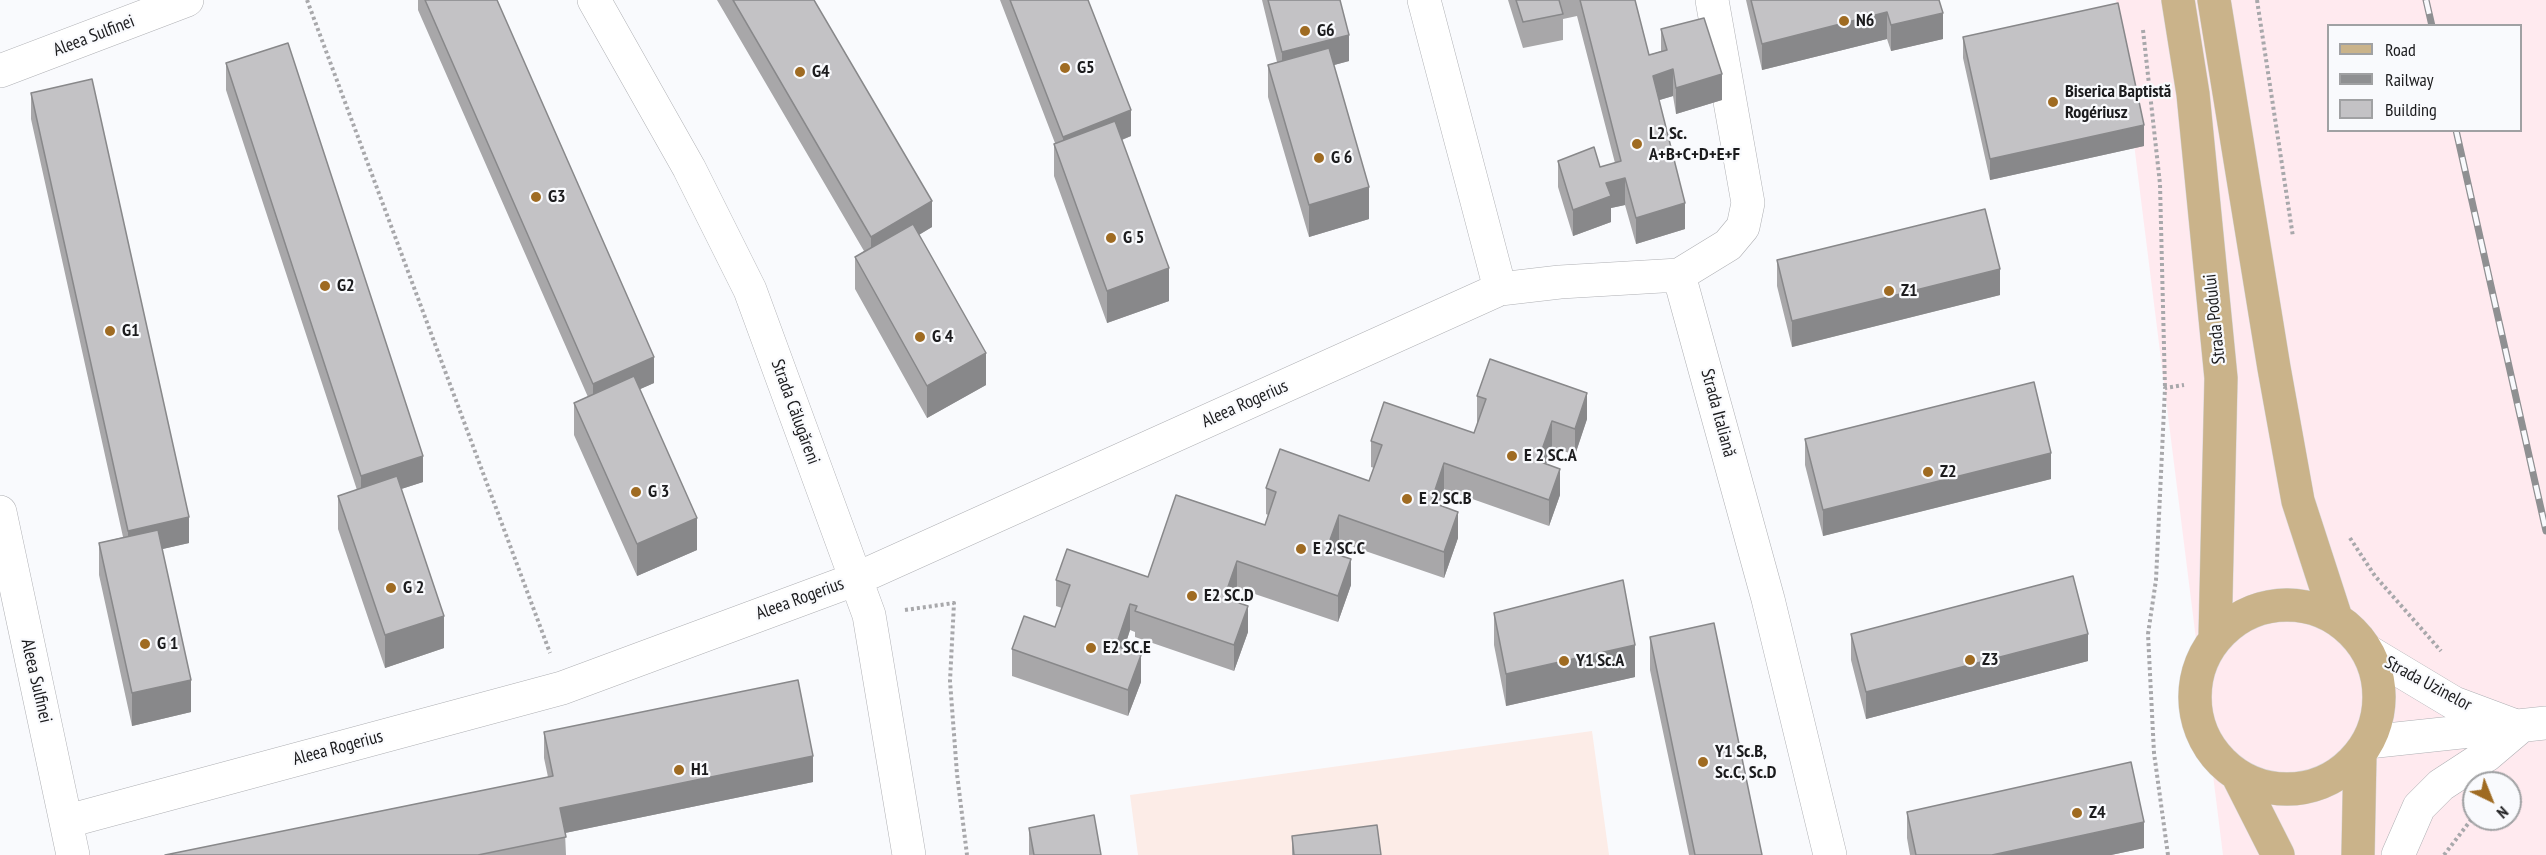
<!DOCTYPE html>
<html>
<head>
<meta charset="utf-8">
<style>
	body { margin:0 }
	#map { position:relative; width:2546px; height:855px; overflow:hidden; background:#f9fafd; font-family:"PT Sans Narrow",sans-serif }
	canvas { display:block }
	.legend { position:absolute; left:2327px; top:24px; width:195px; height:108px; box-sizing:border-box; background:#f9fafd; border:2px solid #a0a1a3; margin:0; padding:8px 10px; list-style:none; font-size:18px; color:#1b1b1d }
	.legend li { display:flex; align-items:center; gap:12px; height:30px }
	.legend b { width:30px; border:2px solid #a0a1a3 }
	.north { position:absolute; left:2462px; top:771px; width:60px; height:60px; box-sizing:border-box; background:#f9fafd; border:2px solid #a0a1a3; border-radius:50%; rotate:137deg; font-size:16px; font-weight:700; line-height:24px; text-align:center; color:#1b1b1d }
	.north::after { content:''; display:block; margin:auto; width:21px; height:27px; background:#9f6b22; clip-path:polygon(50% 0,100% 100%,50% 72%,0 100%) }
</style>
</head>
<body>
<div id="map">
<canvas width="2546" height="855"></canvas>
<ul class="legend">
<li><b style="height:8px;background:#cab38a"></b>Road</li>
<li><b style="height:8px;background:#8f9092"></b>Railway</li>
<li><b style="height:16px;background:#c3c2c5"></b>Building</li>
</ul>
<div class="north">N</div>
</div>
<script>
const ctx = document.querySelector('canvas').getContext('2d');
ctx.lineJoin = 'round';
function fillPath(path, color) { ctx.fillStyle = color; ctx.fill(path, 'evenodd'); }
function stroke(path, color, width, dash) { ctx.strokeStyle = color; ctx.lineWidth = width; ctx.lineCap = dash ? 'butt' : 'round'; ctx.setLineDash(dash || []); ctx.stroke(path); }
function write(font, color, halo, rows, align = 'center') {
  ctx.font = font + ' "PT Sans Narrow",sans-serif'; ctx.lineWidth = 4.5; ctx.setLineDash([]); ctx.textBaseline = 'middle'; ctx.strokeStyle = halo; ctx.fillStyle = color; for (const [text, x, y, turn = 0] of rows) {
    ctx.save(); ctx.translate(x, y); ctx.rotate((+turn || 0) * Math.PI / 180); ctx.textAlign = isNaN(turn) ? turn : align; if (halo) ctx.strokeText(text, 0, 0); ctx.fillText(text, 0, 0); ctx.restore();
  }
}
fillPath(new Path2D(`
	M2116,0h430v855h-323zM2328,26h192v104h-192zM2474,783h36v36h-36z`), '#ffeaef');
fillPath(new Path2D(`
	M1592,731l17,124h-471l-8,-60z`), '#fcece7');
const minor = new Path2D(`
	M594,0l95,168 61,122 119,325 40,240
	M1424,0l76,289
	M0,71l187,-71
	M1679,275l89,324 62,256
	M0,512l73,343
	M68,821l494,-133 294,-109 644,-290 60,-7 119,-7 49,-30 15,-18 5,-24 -36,-203`);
const tertiary = new Path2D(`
	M2369,652l85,51 59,22
	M2368,742l178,-19
	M2398,855l21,-48 22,-22 46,-30 33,-28`);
const primary = new Path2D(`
	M2178,0l15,94 28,284 -6,261
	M2214,0l60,368 24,133 38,117
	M2195 697a92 92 0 1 1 184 0a92 92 0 1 1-184 0Z
	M2238,776l40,79
	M2358,855l2,-101`);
stroke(minor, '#afb0b4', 34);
stroke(tertiary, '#afb0b4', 34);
stroke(primary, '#d6d6d6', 34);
stroke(new Path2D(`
	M307,0l243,653
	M2257,0l36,237
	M2143,30l17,154 5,204
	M2350,538l25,38 66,75
	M905,610l49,-7 -4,78 7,93 10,81
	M2168,855l-14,-102 -6,-119 8,-54 9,-192 19,-3
	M2444,855l30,-39`), '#a8a8ab', 4, [3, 3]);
stroke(minor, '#fff', 33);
stroke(tertiary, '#fff', 33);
stroke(primary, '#cab38a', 33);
const rail = new Path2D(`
	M2426,0l6,26
	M2456,130l90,401`);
stroke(rail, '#8f9092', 7);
stroke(rail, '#f9fafd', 4.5, [14]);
fillPath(new Path2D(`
	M418,0h79l157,383 -14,6 57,161 -60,26 -63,-141v-32l14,-6 -170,-387z
	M717,0h97l118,227 -13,8 67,150 -59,33 -72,-129v-32l9,-6z
	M1000,0h88l43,136 -9,4 47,161 -62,22 -53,-147v-32l1,-1z
	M1262,0h78l9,61 -15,4 35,154 -60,18 -41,-140v-32l9,-3z
	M1508,0h127l14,55 12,-4v-22l61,71 -46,14 -3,-18 -14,4 26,129 -49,15 -11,-39 -14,3v14l-38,14 -15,-49v-26l42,6 15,-4 -38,-147 -14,3v21l-40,8z
	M1746,0h193l4,39 -52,12 -4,-12 -125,31z
	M1963,37l181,109 -154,34 -27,-122z
	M226,63l197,419 -22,7 43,159 -59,20 -47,-139v-33l19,-6 -131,-400z
	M31,93l158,450 -27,6 29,163 -59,14 -33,-151v-32l24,-6 -92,-418z
	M1777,260l223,35 -208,52 -15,-61z
	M1477,396l110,23 -12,36 -23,-8 -6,17 14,31 -11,31 -105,-37 -5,16 19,33 -14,40 -105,-36 -5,12 17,31 -13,37 -101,-34 -5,13 16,31 -14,39 -99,-34v-5l-5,-2 -6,19 17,33 -13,34 -116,-40v-27l43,-22 7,-19 -6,-2v-26l92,-3 117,-52 3,-10 -2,-1v-26l103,-7 5,-13 -3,-1v-26l103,-8 4,-10 -1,-1z
	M1805,439l246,40 -228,57 -18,-71z
	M1494,613l141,64 -129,29 -12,-61z
	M1851,634l237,27 -222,58 -15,-59z
	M1650,637l112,218h-73l-39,-185z
	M544,732l269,50 -248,51 1,22h-401l383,-78 -4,-19z
	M1907,812l237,36 -33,7h-201l-3,-17z
	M1029,828l72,27h-72z
	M1292,836l89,19h-89z`), '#a8a7a9');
fillPath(new Path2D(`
	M1887,12v27l-125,31v-26z
	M1943,13v26l-52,12v-26z
	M1349,35v26l-67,18v-27z
	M1673,69v27l-20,6v-26z
	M1722,74v26l-46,14v-26z
	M1131,110v26l-68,27v-26z
	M2144,125v21l-154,34v-21z
	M1625,178v27l-14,3v14l-38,14v-26l33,-27z
	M1369,187v32l-60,18v-32z
	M932,201v26l-61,36v-26z
	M1685,203v26l-49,15v-26z
	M1169,268v33l-62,22v-32z
	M2000,269v26l-208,52v-26z
	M986,353v32l-59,33v-32z
	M654,357v26l-61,27v-26z
	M1587,393v26l-12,36v-26z
	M1552,421v26l-14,40v-26z
	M2051,453v26l-228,57v-26z
	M423,456v26l-62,20v-26z
	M1444,463v26l-13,39v-26z
	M1560,469v26l-11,31v-26z
	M1458,512v26l-14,40v-26z
	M1339,515v27l-13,35v-26z
	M189,517v26l-61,14v-26z
	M697,518v32l-60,26v-32z
	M1351,559v26l-13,37v-26z
	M1237,561v27l-13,36v-26z
	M1130,604v26l-14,43v-27z
	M1248,606v26l-14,39v-26z
	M444,616v32l-59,20v-33z
	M2088,634v27l-222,58v-27z
	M1635,645v32l-129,29v-32z
	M1141,655v27l-13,34v-26z
	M191,680v32l-59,14v-33z
	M813,756v26l-253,52v-26z
	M2144,822v26l-33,7h-119z`), '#88888a');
const building = new Path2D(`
	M425,0h72l157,357 -61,27z
	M733,0h81l118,201 -61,36z
	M1010,0h78l43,110 -68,27z
	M1268,0h72l9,35 -67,17z
	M1516,0h43l4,14 -40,8z
	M1580,0h55l14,55 18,-5 -6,-21 43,-11 18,56 -46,14 -3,-19 -20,7 32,127 -49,15 -11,-40 -19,5 5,13 -38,14 -15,-49 36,-14 6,20 21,-6z
	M1751,0h188l4,13 -52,12 -4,-13 -125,32z
	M2118,3l26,122 -154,34 -27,-122z
	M288,43l135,413 -62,20 -135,-413z
	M1329,48l40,139 -60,18 -41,-140z
	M92,79l97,438 -61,14 -97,-438z
	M1115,121l54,147 -62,23 -53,-147z
	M1985,209l15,60 -208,52 -15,-61z
	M913,224l73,129 -59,33 -72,-129z
	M1490,359l97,34 -12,36 -23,-8 -14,40 22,8 -11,31 -105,-37 -13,39 27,10 -14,40 -105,-37 -13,36 25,8 -13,37 -101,-35 -13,37 24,8 -14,39 -99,-34 2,-5 -7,-2 -14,42 25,9 -13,35 -116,-41 12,-33 31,11 15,-42 -14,-5 11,-31 81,28 28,-82 89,30 11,-33 -10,-4 14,-39 89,32 13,-36 -11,-4 13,-39 90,31 12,-34 -9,-3z
	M634,376l63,142 -60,26 -63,-141z
	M2034,382l17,71 -228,57 -18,-71z
	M397,476l47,140 -59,19 -47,-139z
	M158,530l33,150 -59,13 -33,-150z
	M2073,576l15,58 -222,58 -15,-58z
	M1623,580l12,65 -129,29 -12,-61z
	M1714,623l48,232h-67l-45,-218z
	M798,680l15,76 -253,52 6,29 -88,18h-313l388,-79 -9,-44z
	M2131,762l13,60 -152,33h-76l-9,-43z
	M1094,815l7,40h-67l-5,-27z
	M1377,825l4,30h-87l-2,-19z`);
fillPath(building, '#c3c2c5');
stroke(building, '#88888a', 1.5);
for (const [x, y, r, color] of [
	[1844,21,6,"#9f6b22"],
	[1305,31,6,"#9f6b22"],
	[1065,68,6,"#9f6b22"],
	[800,72,6,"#9f6b22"],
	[2053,102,6,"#9f6b22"],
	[1637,144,6,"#9f6b22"],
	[1319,158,6,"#9f6b22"],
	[536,197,6,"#9f6b22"],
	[1111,238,6,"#9f6b22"],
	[325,286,6,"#9f6b22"],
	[1889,291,6,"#9f6b22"],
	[110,331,6,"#9f6b22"],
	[920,337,6,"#9f6b22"],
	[1512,456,6,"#9f6b22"],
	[1928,472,6,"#9f6b22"],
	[636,492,6,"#9f6b22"],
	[1407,499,6,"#9f6b22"],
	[1301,549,6,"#9f6b22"],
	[391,588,6,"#9f6b22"],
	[1192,596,6,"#9f6b22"],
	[145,644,6,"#9f6b22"],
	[1091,648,6,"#9f6b22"],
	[1970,660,6,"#9f6b22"],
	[1564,661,6,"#9f6b22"],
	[1703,762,6,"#9f6b22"],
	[679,770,6,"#9f6b22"],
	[2077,813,6,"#9f6b22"]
]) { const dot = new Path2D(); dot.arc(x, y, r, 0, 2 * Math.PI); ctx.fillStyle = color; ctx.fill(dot); stroke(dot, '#f9fafd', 2); }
write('bold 18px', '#1b1b1d', '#f9fafd', [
	["N6",1856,21],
	["G6",1317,31],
	["G5",1077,68],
	["G4",812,72],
	["Biserica Baptistă",2065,92],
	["Rogériusz",2065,113],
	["L2 Sc.",1649,134],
	["A+B+C+D+E+F",1649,155],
	["G 6",1331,158],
	["G3",548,197],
	["G 5",1123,238],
	["G2",337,286],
	["Z1",1901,291],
	["G1",122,331],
	["G 4",932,337],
	["E 2 SC.A",1524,456],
	["Z2",1940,472],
	["G 3",648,492],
	["E 2 SC.B",1419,499],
	["E 2 SC.C",1313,549],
	["G 2",403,588],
	["E2 SC.D",1204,596],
	["G 1",157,644],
	["E2 SC.E",1103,648],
	["Z3",1982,660],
	["Y1 Sc.A",1576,661],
	["Y1 Sc.B,",1715,752],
	["Sc.C, Sc.D",1715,773],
	["H1",691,770],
	["Z4",2089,813]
], 'left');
write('18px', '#1b1b1d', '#f9fafd', [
	["Aleea Sulfinei",94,36,-21],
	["Strada Podului",2215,319,-96],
	["Aleea Rogerius",1245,404,-24],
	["Strada Călugăreni",795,412,70],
	["Strada Italiană",1718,413,75],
	["Aleea Rogerius",800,599,-20],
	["Aleea Sulfinei",36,681,77],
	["Strada Uzinelor",2428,684,28],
	["Aleea Rogerius",338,748,-15]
]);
</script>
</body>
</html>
